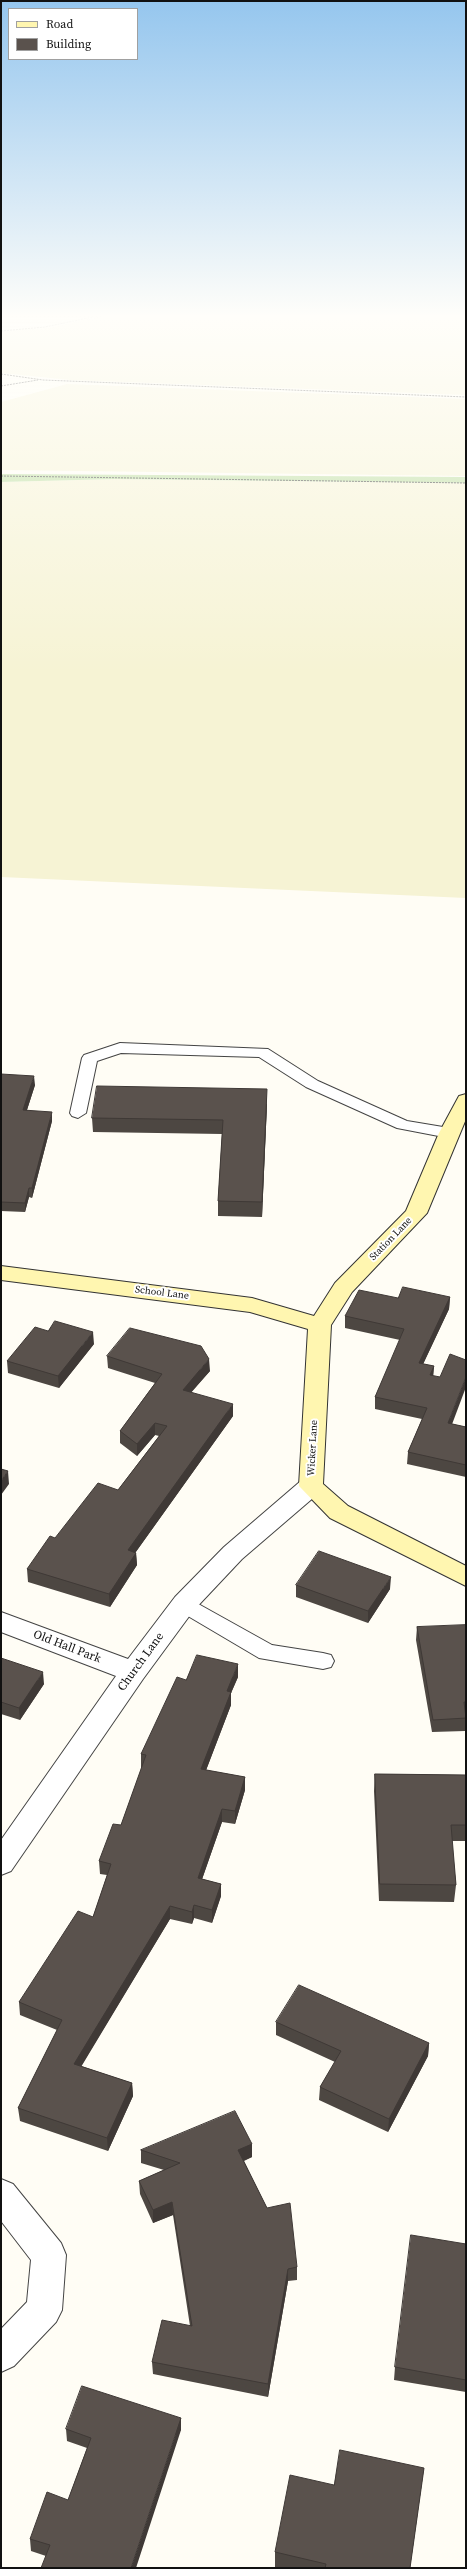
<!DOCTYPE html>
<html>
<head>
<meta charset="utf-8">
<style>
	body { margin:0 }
	#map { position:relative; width:467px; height:2569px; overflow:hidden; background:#fffdf5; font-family:"Source Serif 4",serif }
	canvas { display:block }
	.frame { position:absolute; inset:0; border:2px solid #111; pointer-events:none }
	.legend { position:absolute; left:8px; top:8px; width:130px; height:52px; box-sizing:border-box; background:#fff; border:1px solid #a0a0a0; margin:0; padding:5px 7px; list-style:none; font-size:12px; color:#111 }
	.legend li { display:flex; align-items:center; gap:8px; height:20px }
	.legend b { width:20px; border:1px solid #a0a0a0 }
</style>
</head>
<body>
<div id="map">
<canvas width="467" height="2569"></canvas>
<div class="frame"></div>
<ul class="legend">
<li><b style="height:5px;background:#fff6b0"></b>Road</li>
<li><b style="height:11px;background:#5a524d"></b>Building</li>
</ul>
</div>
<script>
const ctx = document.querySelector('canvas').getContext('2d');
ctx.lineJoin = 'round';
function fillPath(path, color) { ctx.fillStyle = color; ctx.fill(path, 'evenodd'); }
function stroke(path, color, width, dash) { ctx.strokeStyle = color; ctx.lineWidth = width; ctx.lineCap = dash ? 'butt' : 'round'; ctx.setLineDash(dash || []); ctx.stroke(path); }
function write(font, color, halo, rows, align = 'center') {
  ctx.font = font + ' "Source Serif 4",serif'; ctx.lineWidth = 4; ctx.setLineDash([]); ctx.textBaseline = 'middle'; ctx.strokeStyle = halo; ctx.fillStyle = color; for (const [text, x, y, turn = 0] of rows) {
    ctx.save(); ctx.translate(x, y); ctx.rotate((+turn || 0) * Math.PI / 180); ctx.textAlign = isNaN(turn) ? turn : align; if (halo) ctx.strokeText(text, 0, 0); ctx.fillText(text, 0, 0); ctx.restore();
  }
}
fillPath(new Path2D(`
	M118,313h348v82l-396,-15 -69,-7v-42l48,-3z
	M67,384l399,15v77l-465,-6v-68z
	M115,479l351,4v415l-465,-21v-395z`), '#f6f3d4');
fillPath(new Path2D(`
	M1,474l465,3v6l-351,-4 -114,3z`), '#b9dc9c');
const lane = new Path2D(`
	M120,1043l148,6 50,32 89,40 42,7 8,5 -8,5 -52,-10 -91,-41 -47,-30 -138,-4 -24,8 -11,52 -8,5 -6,-2 -2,-3 12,-55 2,-3z
	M184,1596l88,49 51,8 8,2 3,6 -3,6 -8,2 -64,-11 -83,-49 -3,-5 3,-5z`);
const street = new Path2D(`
	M311,1478l9,2 3,6 -3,6 -78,67 -49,52 -50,68 -132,192 -10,4v-35l115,-164 -115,-44v-20l127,47 47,-62 49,-50 78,-67z
	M1,2179l12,5 48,59 5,12 -4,55 -6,12 -42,44 -13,6v-43l26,-27 4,-42 -30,-39z`);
const secondary = new Path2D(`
	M466,1094v25l-39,94 -75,79 -21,33 -8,159 25,22 118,60v20l-136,-68 -31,-32 9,-157 -58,-17 -249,-32v-14l251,32 62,18 21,-33 71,-72 33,-78 20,-37z`);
stroke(lane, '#444', 2);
stroke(street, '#444', 2);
stroke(secondary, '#333', 2);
stroke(new Path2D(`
	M1,331l44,-4 67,-14
	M1,374l42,6 423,17
	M1,386l37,-6
	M1,476l465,7`), '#333', 1, [2, 1]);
fillPath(lane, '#fff');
fillPath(street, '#fff');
fillPath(secondary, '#fff6b0');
fillPath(new Path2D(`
	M1,1074l34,11 -8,25 25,11 -20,77 -3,-1 -4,15 -24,-1z
	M267,1104l-5,113 -44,-1v-15l4,-67 -129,-2 -1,-14z
	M450,1297l-1,12 -26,55 11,2 -1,10 19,48 14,3v50l-59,-13 1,-12 14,-33 -47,-10v-12l25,-57 -55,-12v-12l53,-18z
	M94,1344l-35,44 -51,-15 -1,-12z
	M107,1356l103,15 -19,21 42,24 -98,137h1l1,12 -27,42 -82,-25 -1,-13 28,-31 63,-48 41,-54 -4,-1 -18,21 -17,-13v-12l35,-48 -47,-15z
	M296,1585l94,4 -22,34 -72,-26z
	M466,1625v99l-1,7 -33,1 -16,-92 1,-13z
	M1,1658l43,26 -24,36 -19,-6z
	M238,1677l-7,16v12l-25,65 39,7v13l-10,34 -13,-2 -20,57 19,5v12l-9,27 -18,-5 -2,6 -22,-5 -89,147 51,17 1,13 -25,55 -88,-30 -2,-13 39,-78 -37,-15 -1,-13 74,-85 14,-42 -7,-1 -1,-13 22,-36 21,-58h-1v-13l45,-74z
	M375,1774l91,1v66h-14l4,44 -2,17 -75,-1 -5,-110z
	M276,2022l153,21 -1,13 -40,76 -69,-32 1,-13 15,-25 -59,-27z
	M252,2144v13l-8,4 23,47 30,59v13l-9,1 -20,116 -115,-23 -1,-12 38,-36 -17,-111 -20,8 -13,-29 -1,-13 25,-11 -23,-7v-13z
	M466,2244v148l-72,-12 1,-13z
	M181,2418v12l-135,126 -15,-5 -1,-12 38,-39 19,-52 -20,-7 -1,-12z
	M424,2468l-14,100h-133l-2,-1v-15l59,-67z`), '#4d4742');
fillPath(new Path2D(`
	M34,1076l1,9 -11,34 -1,-9z
	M267,1089v15l-5,113v-15z
	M52,1112v9l-20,77v-10z
	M29,1188v9l-4,15v-9z
	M450,1297l-1,12 -31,66 1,-12z
	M93,1332l1,12 -35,44 -1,-12z
	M209,1359l1,12 -27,31v-12z
	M434,1366l-1,12 -3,-3z
	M466,1377v10l-18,48v-12z
	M233,1404v12l-105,147v-13z
	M155,1423v12l-18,21v-12z
	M8,1471l1,13 -8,11v-14z
	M136,1553l1,12 -27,42 -1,-13z
	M391,1577l-1,12 -22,34v-12z
	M238,1664v13l-7,16v12l-29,76 -1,-12 26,-78z
	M43,1672l1,12 -24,36 -1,-12z
	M245,1777v13l-10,34v-13z
	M222,1809v13l-24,69v-13z
	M221,1884v12l-9,27v-13z
	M194,1905v13l-2,6v-12z
	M170,1906v13l-95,158 -1,-13z
	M429,2043l-1,13 -40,76 1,-13z
	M132,2083l1,13 -25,55 -1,-13z
	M252,2144v13l-14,6v-13z
	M172,2202l1,13 -20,8v-13z
	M288,2269v12l-20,116v-13z
	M181,2418v12l-45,138h-5z`), '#3f3936');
const building = new Path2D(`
	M1,1074l33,2 -11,34 29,2 -20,76h-3l-4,15 -24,-1z
	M97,1086l170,3 -5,113 -44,-1 5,-81 -131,-2z
	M403,1287l47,10 -31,66 15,3 -4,9 10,2 10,-23 16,6v17l-18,46 18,4v38l-58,-13 19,-44 -52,-11 29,-68 -59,-13 14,-26 39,8z
	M55,1321l38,11 -35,44 -51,-15 28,-34 13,4z
	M130,1328l71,18 8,13 -26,31 50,14 -105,146 8,3 -27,41 -82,-25 23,-33 5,2 43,-55 20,7 49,-64 -12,-3 -18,21 -17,-13 42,-57 -55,-18z
	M1,1469l7,2 -7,10z
	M319,1551l72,26 -23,34 -72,-26z
	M466,1625v77h-2l2,16 -33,2 -16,-93z
	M197,1655l41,9 -11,27 4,1 -30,77 44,8 -10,34 -13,-2 -24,69 23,6 -9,26 -18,-5 -2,7 -22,-6 -96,158 58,19 -25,55 -89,-30 44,-88 -43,-18 59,-91 15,6 18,-53 -12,-3 14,-37 8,1 25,-70 -5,-1 36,-77 9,3z
	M1,1658l42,14 -24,36 -18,-6z
	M375,1774l91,1v50h-15l5,60 -76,-1z
	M299,1985l130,58 -40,76 -69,-32 21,-36 -65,-29z
	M235,2111l17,33 -14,6 29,58 23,-5 7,64 -9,2 -20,115 -116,-22 10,-42 30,6 -20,-124 -19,8 -14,-29 41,-18 -39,-13z
	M411,2235l55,9v136l-71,-13z
	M82,2386l99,32 -50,150h-90l9,-23 -20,-6 17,-47 21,8 23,-62 -25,-9z
	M340,2450l84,18 -14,100h-85l1,-4 -51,-12 15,-77 44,10z`);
fillPath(building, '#5a524d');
stroke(building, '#3f3936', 1);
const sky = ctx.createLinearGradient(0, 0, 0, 673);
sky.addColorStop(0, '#95c6ee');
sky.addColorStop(0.47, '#fffefa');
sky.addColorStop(1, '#fffefa00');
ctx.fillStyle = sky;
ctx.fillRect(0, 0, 467, 673);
write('10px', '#111', '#fff', [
	["Station Lane",391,1239,-46],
	["School Lane",162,1293,7],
	["Wicker Lane",313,1448,-87]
]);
write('12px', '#111', '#fff', [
	["Old Hall Park",67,1647,21],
	["Church Lane",141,1662,-54]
]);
</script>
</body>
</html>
